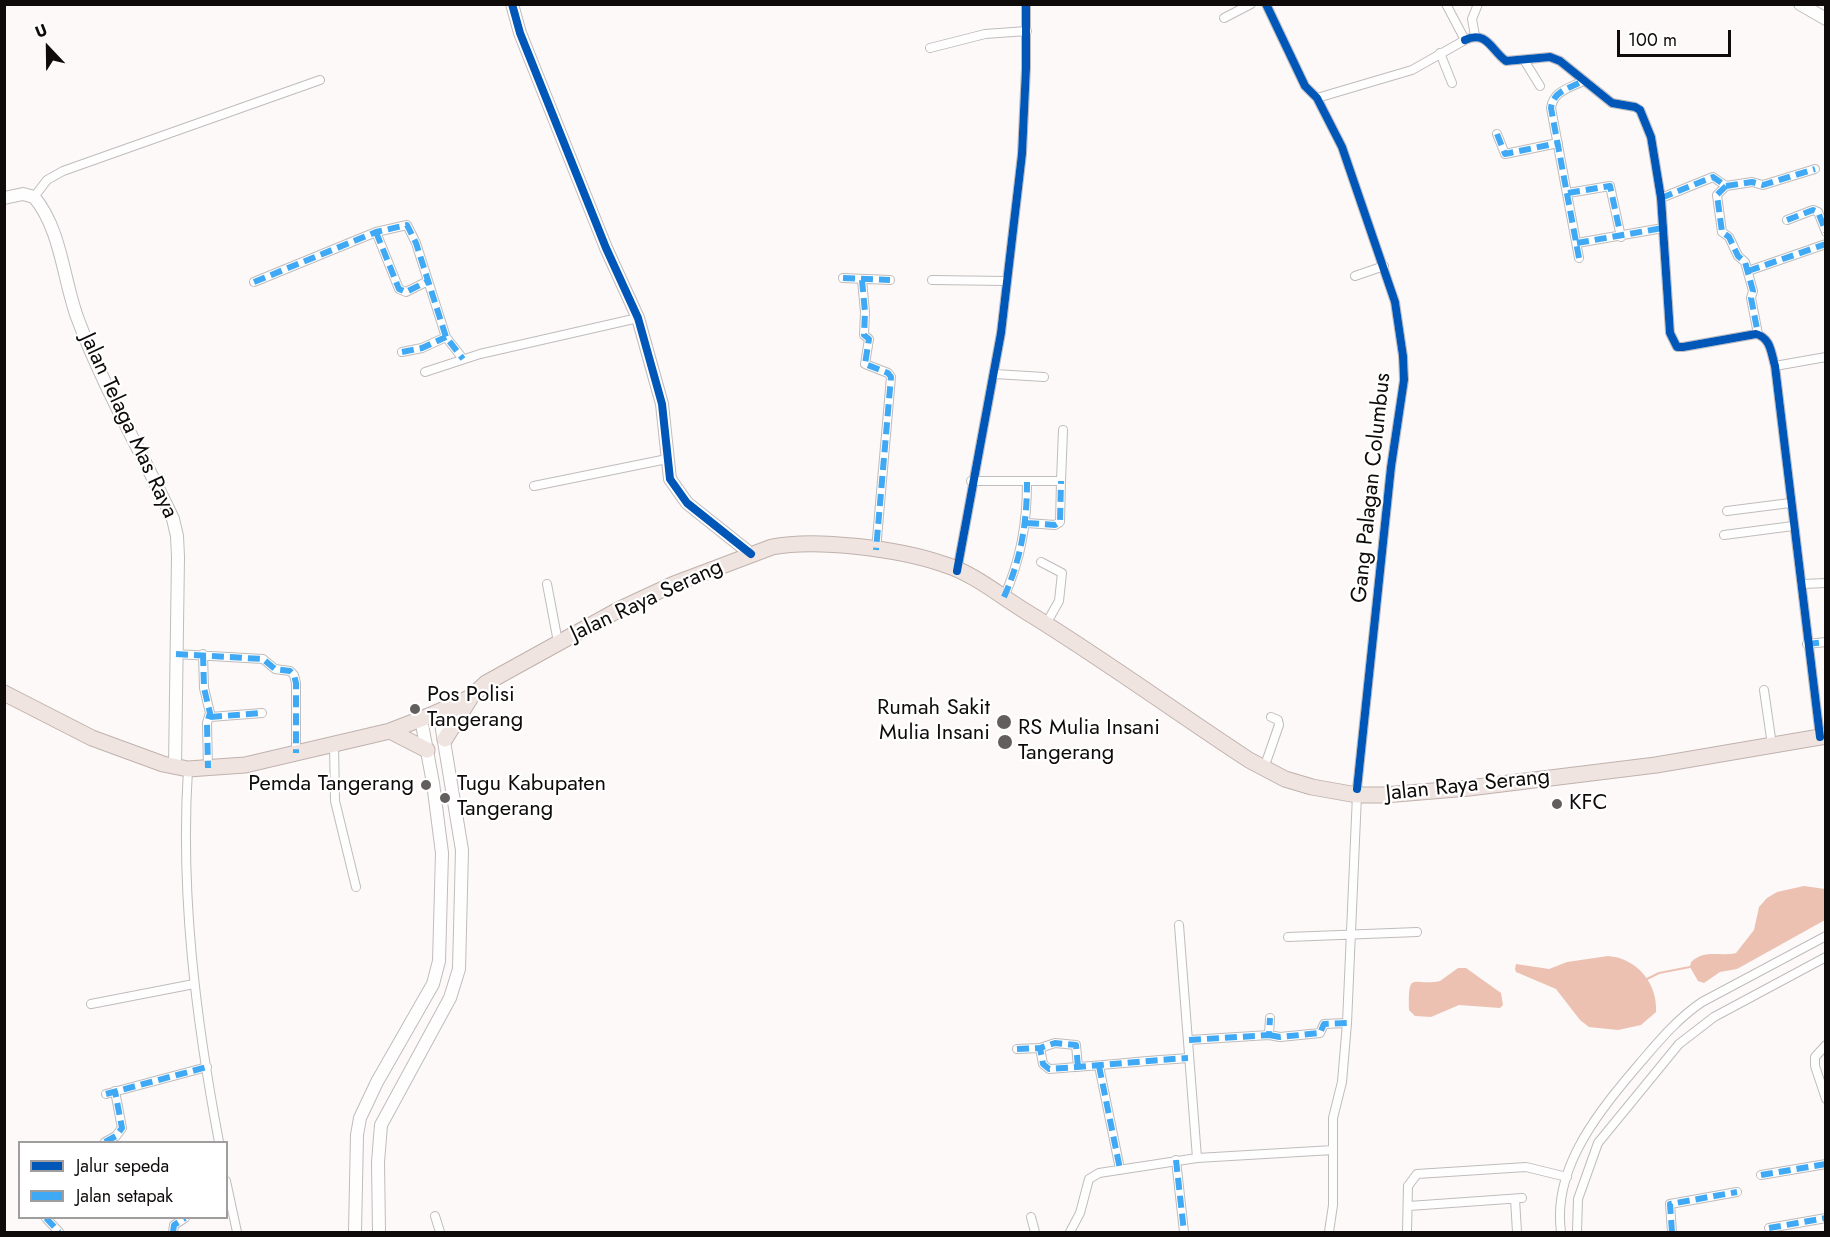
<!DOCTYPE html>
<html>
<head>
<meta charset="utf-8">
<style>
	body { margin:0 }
	#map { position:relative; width:1830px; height:1237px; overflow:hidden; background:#fcf9f8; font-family:Jost,sans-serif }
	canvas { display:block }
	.frame { position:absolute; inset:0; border:6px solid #0f0b0a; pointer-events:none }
	.legend { position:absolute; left:18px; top:1141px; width:210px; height:78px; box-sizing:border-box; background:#fff; border:2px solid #9f9d9d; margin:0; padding:8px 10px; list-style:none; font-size:18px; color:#0f0b0a }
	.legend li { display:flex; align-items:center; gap:12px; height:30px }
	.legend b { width:30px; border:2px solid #9f9d9d }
	.north { position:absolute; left:18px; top:18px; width:60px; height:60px; -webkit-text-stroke:4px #fff; paint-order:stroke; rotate:338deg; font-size:16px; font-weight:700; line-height:24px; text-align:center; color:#0f0b0a }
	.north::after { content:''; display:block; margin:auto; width:21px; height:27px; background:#0f0b0a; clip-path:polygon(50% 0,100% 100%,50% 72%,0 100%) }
	.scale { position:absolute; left:1617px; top:30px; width:114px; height:27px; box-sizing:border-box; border:3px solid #0f0b0a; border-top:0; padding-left:8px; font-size:18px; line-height:21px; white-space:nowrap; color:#0f0b0a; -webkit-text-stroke:4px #fff; paint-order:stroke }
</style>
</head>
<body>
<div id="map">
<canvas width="1830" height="1237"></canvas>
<div class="frame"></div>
<ul class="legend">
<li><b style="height:8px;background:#0057b8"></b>Jalur sepeda</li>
<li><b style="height:8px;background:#3fa9f5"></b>Jalan setapak</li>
</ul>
<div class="north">U</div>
<div class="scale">100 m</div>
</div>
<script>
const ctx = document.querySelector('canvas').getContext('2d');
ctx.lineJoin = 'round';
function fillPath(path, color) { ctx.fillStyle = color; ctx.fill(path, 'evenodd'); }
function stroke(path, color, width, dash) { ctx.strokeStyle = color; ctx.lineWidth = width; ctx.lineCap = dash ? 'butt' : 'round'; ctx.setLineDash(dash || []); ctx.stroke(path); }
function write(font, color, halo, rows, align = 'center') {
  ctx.font = font + ' Jost,sans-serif'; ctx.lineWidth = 4.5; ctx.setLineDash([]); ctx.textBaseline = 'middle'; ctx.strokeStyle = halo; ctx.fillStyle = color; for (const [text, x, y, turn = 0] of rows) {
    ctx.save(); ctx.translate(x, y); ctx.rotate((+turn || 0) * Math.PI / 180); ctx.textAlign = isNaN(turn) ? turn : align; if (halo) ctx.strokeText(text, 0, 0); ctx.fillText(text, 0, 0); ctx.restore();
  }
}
fillPath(new Path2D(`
	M1804,886l21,3v31l-88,49 -17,3 -16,11 -6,-2 -8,-14 1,-5c15,-13 27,-5 45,-9l18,-23 5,-23 8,-9 10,-6z
	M1608,956c29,2 50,28 48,56l-15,13 -23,5 -29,-3 -9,-7 -24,-31 -40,-17 -1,-3 1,-5 33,5 18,-7z
	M1458,968h8l35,25 2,12 -3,3 -41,-3 -28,12 -16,-1 -6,-6c-1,-42 4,-23 31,-29z`), '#ecc1b2');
stroke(new Path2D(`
	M1647,979l12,-6 31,-6`), '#ecc1b2', 2);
const street = new Path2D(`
	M1266,4l39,82 12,12 25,49 53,155 8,54 1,24 -13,87 -34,322
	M1224,18l27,-14
	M1475,36l-3,-17 6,-15
	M1465,40c22,-10 26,10 41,21l44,-4 10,4 52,42 23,4 5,3 11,27 10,61 9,135 7,14h6l73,-13c15,4 15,19 19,32l45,371
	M930,48l55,-14 42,-3
	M1440,53l12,30
	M1524,60l16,26
	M1317,98l95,-28 53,-30 -19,-36
	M1497,134l8,20 53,-11
	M1726,186l-9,9 5,37 7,5 9,19 7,6 8,29 -2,7 7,36
	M1568,193l42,-7 11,51
	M34,197l13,-17 16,-9 257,-91
	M1661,198l52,-21 13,9 26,-4 11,3 52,-16
	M1787,220l26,-10 5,2 8,20
	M376,232l23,57 7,3 20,-10
	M1577,243l86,-15
	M1579,258l-28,-150c2,-17 19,-20 32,-27
	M1748,271l78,-27
	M1355,276l29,-10
	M843,278l47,2
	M862,280l3,32 -1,23 5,4 -4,25 23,9 3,4 -15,173
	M932,280l74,1
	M254,282l122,-50 31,-7 9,18 30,94 17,22
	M402,352l20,-4 24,-11
	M1775,366l51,-9
	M425,372l55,-18 158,-36
	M995,374l49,3
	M971,481h90l2,-51
	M534,486l133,-27
	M1727,511l63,-8
	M1027,523l28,2 5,-3 1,-41
	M1724,535l69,-9
	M1041,562l21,11 -3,28 -13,23
	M957,571l44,-238 21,-179 4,-86v-64
	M547,584l11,58
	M1803,584l23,-1
	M1004,597c17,-38 23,-74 23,-115
	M1807,644l19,-2
	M176,654l87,5 12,10 15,2 4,4 2,8v70
	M203,654l1,34 6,25 -3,10 1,45
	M1764,690l8,55
	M210,717l52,-4
	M334,744l1,57 21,86
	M1264,768l15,-43 -1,-5 -7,-3
	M188,769c-8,125 8,251 31,373
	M1179,925l18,233
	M1288,937l129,-5
	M91,1004l103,-20
	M1269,1035l11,2 40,-4 4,-9 23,-1
	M1189,1040l80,-5 1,-17
	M1826,1045l-11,12v9l11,33
	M1017,1049l23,-1
	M1099,1066l21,103
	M1078,1067l-2,-22 -21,-2 -15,5 3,16 6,5c47,-3 93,-8 139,-11
	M106,1094l101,-27
	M105,1142l11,-6 6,-8 -7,-37
	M1176,1160l8,72
	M1761,1175l65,-11
	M226,1181l11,51
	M1515,1199l2,33
	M1409,1206l113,-8
	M435,1216l5,16
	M1031,1217l4,15
	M46,1218l13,14
	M1769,1228l57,-10
	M173,1232l1,-7 11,-7
	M1070,1232l10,-19 9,-34 10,-6 98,-15 136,-8
	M1329,1232l4,-27v-87l9,-36 5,-59 10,-228
	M1407,1232l1,-46 9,-12 109,-7 41,10
	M1561,1232c-9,-65 39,-122 79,-169 19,-22 37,-44 62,-61l124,-66
	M1577,1232l1,-33 20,-56 81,-99 35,-27 112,-60
	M1672,1232l-2,-28 67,-12`);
const secondary = new Path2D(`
	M512,4l8,29 86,215 32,70 24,86 8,75 17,24 64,51
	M1800,4l26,15
	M4,198l19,-4 11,3c27,32 29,81 43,120 26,70 64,134 96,202l4,17 1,21 -3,209
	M355,1232l2,-97 3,-17 17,-36 56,-98 6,-23 3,-108 -9,-70 -12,-64
	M379,1232l-1,-70 3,-37 69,-127 9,-29 3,-119 -23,-139`);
const highway = new Path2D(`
	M4,693l88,45 71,26 25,5 57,-4 145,-34 41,-16 40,-18 15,-14 134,-74 54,-25 98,-37c44,-9 128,2 171,17 30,9 56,31 82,47 77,47 149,100 224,149l36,19 27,8 45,8h27l85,-7 187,-23 170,-29
	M390,731l37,19
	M445,739l26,-42`);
stroke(street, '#c0bcbc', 10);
stroke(secondary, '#c0bcbc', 14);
stroke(highway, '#c0b2ad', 17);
stroke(street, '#fffefe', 8);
stroke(secondary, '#fffefe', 12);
stroke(highway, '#f0e4e0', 15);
stroke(new Path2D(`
	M1497,134l8,20 53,-11
	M1726,186l-9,9 5,37 7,5 9,19 7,6 8,29 -2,7 7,36
	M1568,193l42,-7 11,51
	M1661,198l52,-21 13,9 26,-4 11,3 52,-16
	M1787,220l26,-10 5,2 8,20
	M376,232l23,57 7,3 20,-10
	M1577,243l86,-15
	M1579,258l-28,-150c2,-17 19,-20 32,-27
	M1748,271l78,-27
	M843,278l47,2
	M862,280l3,32 -1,23 5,4 -4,25 23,9 3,4 -15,173
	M254,282l122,-50 31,-7 9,18 30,94 17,22
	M402,352l20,-4 24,-11
	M1027,523l28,2 5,-3 1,-41
	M1004,597c17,-38 23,-74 23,-115
	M1807,644l19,-2
	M176,654l87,5 12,10 15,2 4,4 2,8v70
	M203,654l1,34 6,25 -3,10 1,45
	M210,717l52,-4
	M1269,1035l11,2 40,-4 4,-9 23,-1
	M1189,1040l80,-5 1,-17
	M1017,1049l23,-1
	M1099,1066l21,103
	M1078,1067l-2,-22 -21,-2 -15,5 3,16 6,5c47,-3 93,-8 139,-11
	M106,1094l101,-27
	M105,1142l11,-6 6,-8 -7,-37
	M1176,1160l8,72
	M1761,1175l65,-11
	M226,1184h1
	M46,1218l13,14
	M1769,1228l57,-10
	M173,1232l1,-7 11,-7
	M1672,1232l-2,-28 67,-12`), '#3fa9f5', 6, [12, 6]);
stroke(new Path2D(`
	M512,4l8,29 86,215 32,70 24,86 8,75 17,24 64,51
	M1266,4l39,82 12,12 25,49 53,155 8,54 1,24 -13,87 -34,322
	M1465,40c22,-10 26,10 41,21l44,-4 10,4 52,42 23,4 5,3 11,27 10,61 9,135 7,14h6l73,-13c15,4 15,19 19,32l45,371
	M957,571l44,-238 21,-179 4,-86v-64`), '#0057b8', 8);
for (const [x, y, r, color] of [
	[415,709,6,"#625e5d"],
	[1004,722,8,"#625e5d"],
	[1005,742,8,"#625e5d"],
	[426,785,6,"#625e5d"],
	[445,798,6,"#625e5d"],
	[1557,804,6,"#625e5d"]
]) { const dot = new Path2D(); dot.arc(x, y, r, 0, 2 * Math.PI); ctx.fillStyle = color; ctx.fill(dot); stroke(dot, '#fff', 2); }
write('22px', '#0f0b0a', '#fff', [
	["Jalan Telaga Mas Raya",128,426,65],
	["Gang Palagan Columbus",1372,488,-84],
	["Jalan Raya Serang",647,601,-25],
	["Jalan Raya Serang",1468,786,-6]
]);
write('22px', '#0f0b0a', '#fff', [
	["Pos Polisi",427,696],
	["Tangerang",427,721],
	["Rumah Sakit",990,709,"right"],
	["Mulia Insani",990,734,"right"],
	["RS Mulia Insani",1018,729],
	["Tangerang",1018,754],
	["Pemda Tangerang",414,785,"right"],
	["Tugu Kabupaten",457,785],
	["Tangerang",457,810],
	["KFC",1569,804]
], 'left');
</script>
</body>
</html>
